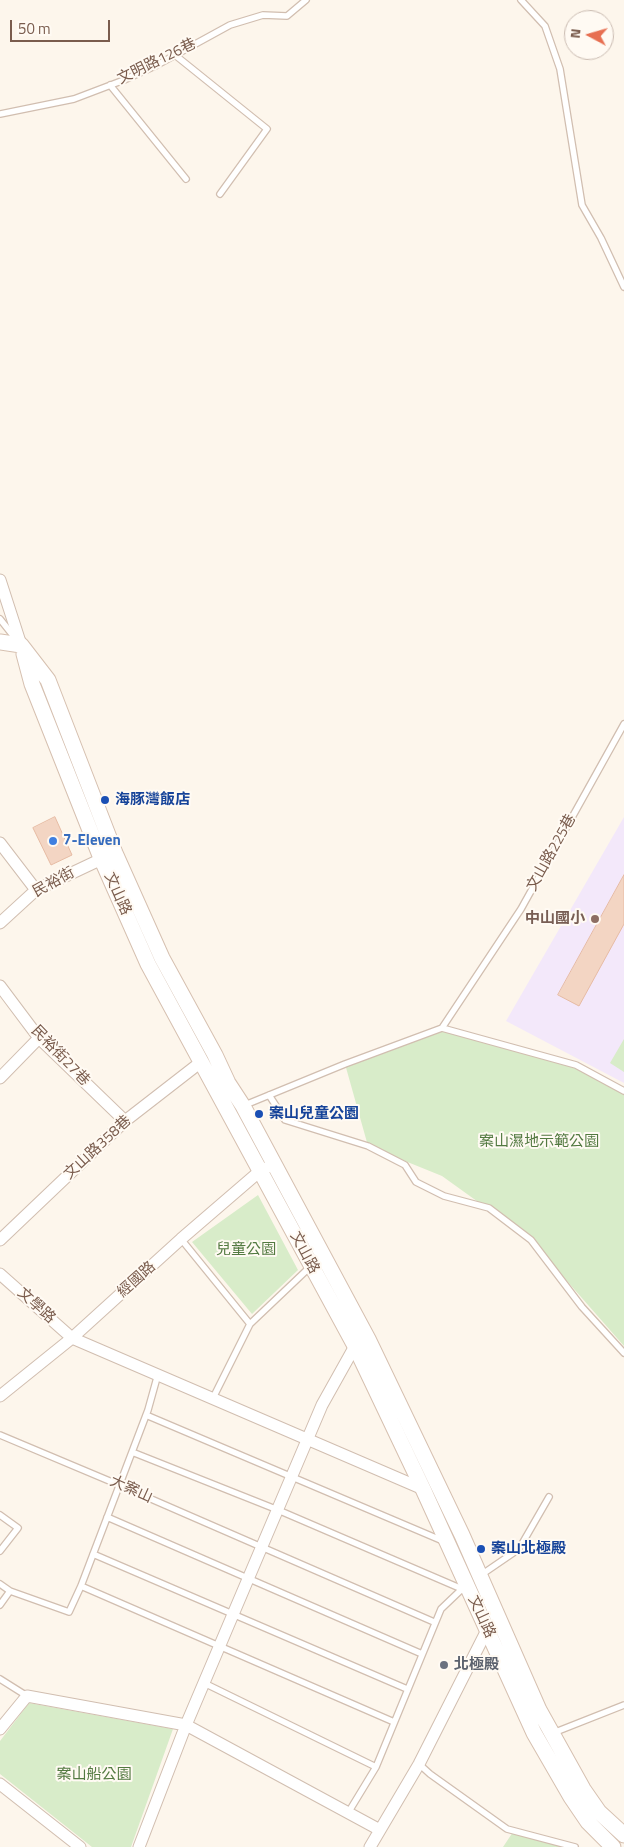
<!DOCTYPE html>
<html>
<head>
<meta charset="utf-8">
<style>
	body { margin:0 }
	#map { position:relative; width:624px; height:1847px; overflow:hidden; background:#fdf6ec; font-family:"Titillium Web",sans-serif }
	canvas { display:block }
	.north { position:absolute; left:564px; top:10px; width:50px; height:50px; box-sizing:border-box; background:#fffaf3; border:1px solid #cabbb1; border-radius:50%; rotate:276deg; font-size:14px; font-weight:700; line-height:20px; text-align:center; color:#7a5c4d }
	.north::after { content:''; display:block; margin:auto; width:18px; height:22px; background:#e76f51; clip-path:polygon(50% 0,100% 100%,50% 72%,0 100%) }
	.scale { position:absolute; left:10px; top:20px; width:100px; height:22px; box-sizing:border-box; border:2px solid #7a5c4d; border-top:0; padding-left:6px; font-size:15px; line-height:18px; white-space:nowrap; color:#7a5c4d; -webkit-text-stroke:4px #fffaf3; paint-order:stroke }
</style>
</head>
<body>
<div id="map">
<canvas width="624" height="1847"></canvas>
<div class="north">N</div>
<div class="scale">50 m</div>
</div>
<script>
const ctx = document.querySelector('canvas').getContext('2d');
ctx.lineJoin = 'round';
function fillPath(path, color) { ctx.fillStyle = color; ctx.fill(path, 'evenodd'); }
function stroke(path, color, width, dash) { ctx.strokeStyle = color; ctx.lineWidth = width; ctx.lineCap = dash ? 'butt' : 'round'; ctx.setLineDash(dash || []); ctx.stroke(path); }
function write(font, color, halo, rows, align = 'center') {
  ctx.font = font + ' "Titillium Web","Noto Sans TC",sans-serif'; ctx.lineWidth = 4; ctx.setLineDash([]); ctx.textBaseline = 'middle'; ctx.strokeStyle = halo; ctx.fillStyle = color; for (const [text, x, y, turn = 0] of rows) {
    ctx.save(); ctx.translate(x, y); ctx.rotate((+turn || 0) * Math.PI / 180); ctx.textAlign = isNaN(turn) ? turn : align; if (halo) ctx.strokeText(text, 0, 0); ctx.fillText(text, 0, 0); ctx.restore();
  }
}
fillPath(new Path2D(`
	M624,817v266l-118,-62z`), '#f3e8fa');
fillPath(new Path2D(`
	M442,1028l134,37 48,26v255l-93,-106 -89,-64 -74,-30 -23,-82z
	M624,1039v33l-14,-9z
	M258,1195l40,75 -46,44 -60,-72z
	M29,1703l144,26 -42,118h-39l-92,-73v-33z
	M515,1829l46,18h-58z`), '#d8ecc9');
const building = new Path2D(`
	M55,817l17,38 -21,10 -18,-37z
	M624,875v49l-45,82 -21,-11z`);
fillPath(building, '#f3d5c3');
stroke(building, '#e6bba3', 1);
const service = new Path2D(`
	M521,0l24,26 15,43 22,136 19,33 23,49
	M175,55l92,74 -47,65
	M110,85l76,94
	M0,114l74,-15 50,-19 33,-15 73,-40 33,-10 24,1 19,-16
	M0,619l15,19
	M442,1028l79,-119 103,-185
	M269,1095l16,25 83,26 37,19 11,17 28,14 45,12 42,32 51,67 42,46
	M245,1105l100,-41 97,-36 134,37 48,26
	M181,1239l69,85
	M213,1398l37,-74 60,-57
	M146,1415l297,126
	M0,1435l119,50 315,137
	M132,1452l146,58 184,79
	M0,1515l18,13 -18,23
	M107,1517l315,137
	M93,1554l314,135
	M481,1575l38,-26 30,-52
	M0,1584l10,7 -10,14
	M81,1586l313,136
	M10,1591l59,21 12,-26 67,-176 10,-36
	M0,1679l27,17
	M204,1683l172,84
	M553,1733l71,-28
	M419,1764l11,10 77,55 68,18
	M348,1813l28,-46 65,-158 22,-21`);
const minor = new Path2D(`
	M0,580l21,65
	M0,843l36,47
	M0,923l36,-33 72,-34
	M0,986l39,52 86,83
	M0,1078l39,-40
	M0,1240l125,-119 76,-59
	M0,1274l72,64 351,151
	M0,1396l72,-58 109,-99 79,-68 6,-3
	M0,1729l27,-33 159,29 194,105
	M0,1784l80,63
	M139,1847l47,-122 136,-320 33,-59
	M370,1847l49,-83 68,-134`);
const secondary = new Path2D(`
	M0,642l21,3 27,35 67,173 47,105 53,97 13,28 15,23 125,233 94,196 77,175 44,79 16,23 25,23
	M24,654l8,30 69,174 47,106 207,382 68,143 111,244 37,64 17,25 25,25`);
stroke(service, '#d1beb0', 8);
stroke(minor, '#d1beb0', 13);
stroke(secondary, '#d6c0b0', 17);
stroke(service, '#fff', 5.5);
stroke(minor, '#fff', 11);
stroke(secondary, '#fff', 15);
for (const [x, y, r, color] of [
	[105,800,5,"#1a4fb4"],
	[53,841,5,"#3f7fe0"],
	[595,919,5,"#8d6e63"],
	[259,1114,5,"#1a4fb4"],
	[481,1549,5,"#1a4fb4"],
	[444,1665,5,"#6b7280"]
]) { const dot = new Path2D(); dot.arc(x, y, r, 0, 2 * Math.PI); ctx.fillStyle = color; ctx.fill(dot); stroke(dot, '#fffaf3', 2); }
write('15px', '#7a5c4d', '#fffaf3', [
	["文明路126巷",157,62,-26],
	["文山路225巷",552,853,-61],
	["民裕街",54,883,-29],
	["文山路",117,894,66],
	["民裕街27巷",60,1056,46],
	["文山路358巷",98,1148,-43],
	["文山路",304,1253,62],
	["經國路",137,1280,-42],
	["文學路",36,1306,42],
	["大案山",131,1490,24],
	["文山路",481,1617,65]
]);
write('bold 15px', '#164399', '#fffaf3', [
	["海豚灣飯店",115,800],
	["案山兒童公園",269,1114],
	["案山北極殿",491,1549]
], 'left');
write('bold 15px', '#366cbe', '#fffaf3', [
	["7-Eleven",63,841]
], 'left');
write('bold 15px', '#785e54', '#fffaf3', [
	["中山國小",585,919]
], 'right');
write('15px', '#537a41', '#fffaf3', [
	["案山濕地示範公園",539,1142],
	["兒童公園",246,1250],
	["案山船公園",94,1775]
]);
write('bold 15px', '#5b616d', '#fffaf3', [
	["北極殿",454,1665]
], 'left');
</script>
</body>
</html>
